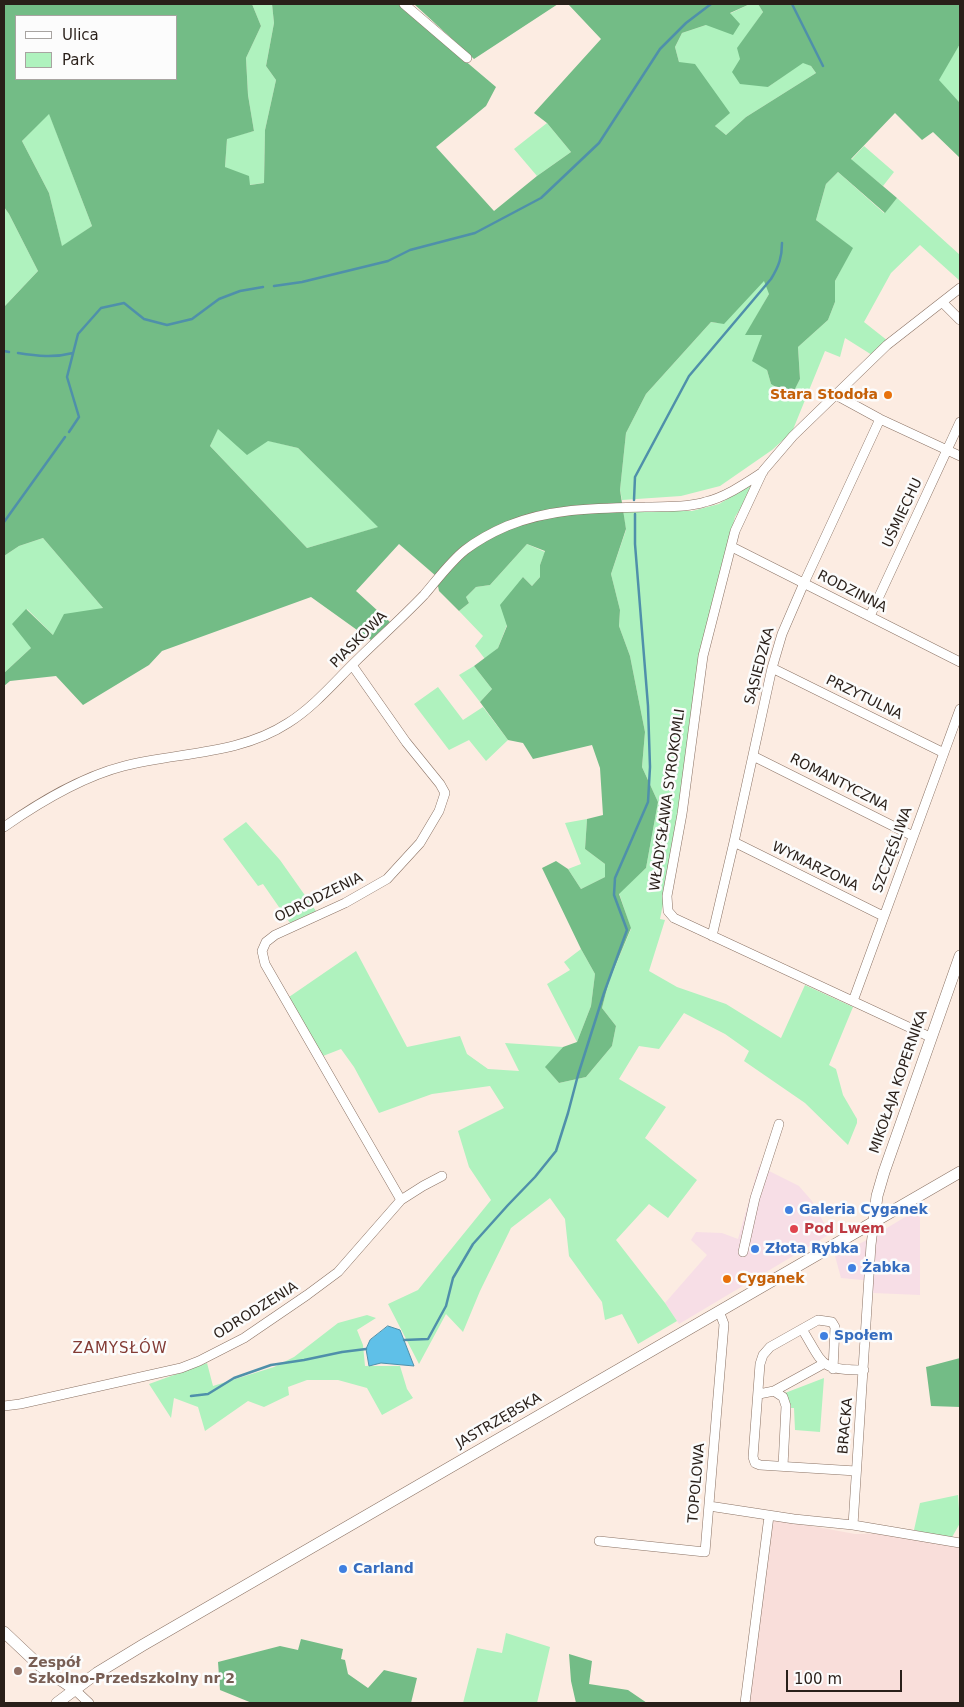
<!DOCTYPE html>
<html>
<head>
<meta charset="utf-8">
<style>
	body { margin:0 }
	#map { position:relative; width:964px; height:1707px; overflow:hidden; background:#fcece2; font-family:"DejaVu Sans",sans-serif }
	canvas { display:block }
	.frame { position:absolute; inset:0; border:5px solid #291f19; pointer-events:none }
	.legend { position:absolute; left:15px; top:15px; width:162px; height:65px; box-sizing:border-box; background:#fcfcfc; border:1px solid #a8a4a1; margin:0; padding:6px 9px; list-style:none; font-size:15px; color:#291f19 }
	.legend li { display:flex; align-items:center; gap:10px; height:25px }
	.legend b { width:25px; border:1px solid #a8a4a1 }
	.scale { position:absolute; left:786px; top:1670px; width:116px; height:22px; box-sizing:border-box; border:2px solid #291f19; border-top:0; padding-left:6px; font-size:15px; line-height:18px; white-space:nowrap; color:#291f19; -webkit-text-stroke:4px #fcfcfc; paint-order:stroke }
</style>
</head>
<body>
<div id="map">
<canvas width="964" height="1707"></canvas>
<div class="frame"></div>
<ul class="legend">
<li><b style="height:6px;background:#fff"></b>Ulica</li>
<li><b style="height:14px;background:#aff2be"></b>Park</li>
</ul>
<div class="scale">100 m</div>
</div>
<script>
const ctx = document.querySelector('canvas').getContext('2d');
ctx.lineJoin = 'round';
function fillPath(path, color) { ctx.fillStyle = color; ctx.fill(path, 'evenodd'); }
function stroke(path, color, width, dash) { ctx.strokeStyle = color; ctx.lineWidth = width; ctx.lineCap = dash ? 'butt' : 'round'; ctx.setLineDash(dash || []); ctx.stroke(path); }
function write(font, color, halo, rows, align = 'center') {
  ctx.font = font + ' "DejaVu Sans",sans-serif'; ctx.lineWidth = 5; ctx.setLineDash([]); ctx.textBaseline = 'middle'; ctx.strokeStyle = halo; ctx.fillStyle = color; for (const [text, x, y, turn = 0] of rows) {
    ctx.save(); ctx.translate(x, y); ctx.rotate((+turn || 0) * Math.PI / 180); ctx.textAlign = isNaN(turn) ? turn : align; if (halo) ctx.strokeText(text, 0, 0); ctx.fillText(text, 0, 0); ctx.restore();
  }
}
fillPath(new Path2D(`
	M759,1166l40,20 13,15 18,33 -151,90 -14,-21 42,-48 -16,-15 5,-8 26,1 16,6z
	M920,1208v87l-47,-2v-12l-32,-3 -6,-22 32,-16z`), '#f7dee6');
fillPath(new Path2D(`
	M774,1519l81,15 37,-1 68,15v155h-212l22,-181z`), '#f9deda');
fillPath(new Path2D(`
	M252,4h20l2,19 -8,43 10,14 -11,50 -1,53 -15,2 -24,-18 2,-29 27,-7 -6,-36 -2,-37 15,-32z
	M750,4h8l5,8 -25,36 30,39 35,-25 8,4 5,7 -70,44 -20,18 -11,-9 14,-13 -50,-51 -4,-15 7,-14 24,-8z
	M960,44v59l-22,-23z
	M49,113l43,113 -30,21 -13,-54 -27,-52z
	M547,123l24,29 -34,24 -23,-27z
	M864,146l30,26 -11,14 -32,-26z
	M838,172l46,41 13,-15 63,57v26l-40,-36 -29,28 -27,49 24,19 -16,14 -27,-17 -5,19 -15,-6 -33,81 -20,18 -52,36 -39,10 -59,4 -2,-10 6,-57 20,-39 65,-72 6,1 53,-74 -1,45 -23,41h16l5,35 4,14 20,13 9,-18 -2,-32 30,-27 7,-18v-21l17,-33 -36,-28 10,-36z
	M4,207l5,7 29,57 -34,36z
	M218,428l80,20 81,79 -72,21 -97,-102z
	M754,483l1,3 -20,31 -36,145 -21,167 -18,90 5,1 -16,51 28,16 49,17 55,34 24,-53 48,22 -24,58 7,4 7,26 14,24v4l-9,22 -43,-42 -61,-42 5,-10 -24,-17 -41,-21 -25,36 -20,-3 -20,33 47,28 -21,31 52,42 -29,38 -19,-14 -33,36 49,63 12,18 -39,23 -16,-30 -17,6 -3,-18 -33,-46 -4,-37 -15,-21 -39,30 -31,63 -17,41 -17,-18 -27,50 -31,-60 30,-14 73,-90 -22,-33 -11,-36 46,-23 -14,-22 -58,8 -53,19 -25,-46 -13,-18 -18,7 -34,-59 67,-46 51,96 53,-11 7,18 21,15 31,2 -14,-28 58,4 -17,21 13,15 27,-6 26,-31 4,-20 -14,-18 7,-27 22,-52 -12,-36 27,-25 12,-66 -16,-35 3,-35 -15,-76 -11,-30 1,-16 -9,-36 15,-44 -3,-20 69,1 27,-7z
	M43,538l60,70 -49,28 -27,-27 4,39 -27,25v-117l15,-10z
	M527,544l18,8 -5,13v12l-8,9 -9,-9 -16,48 -9,23 -13,11 -10,-13 8,-10 -24,-25 10,-8 -3,-6 10,-10 14,-2z
	M474,666l18,23 -12,13 -21,-27z
	M438,687l25,33 20,-13 25,33 -22,21 -17,-21 -20,10 -35,-46z
	M587,819l-2,30 20,15v13l-24,12 -13,-20 13,-5 -16,-41z
	M246,822l34,38 36,51 -26,12 -27,-39 -5,2 -35,-47z
	M581,949l14,25 -4,32 -14,36 -30,-58 23,-14 -6,-8z
	M367,1315l9,3 -19,12 6,15 2,21h35l7,23 6,9 -31,17 -15,-27 -29,-8h-31l-19,7 1,8 -25,12 -16,-6 -43,30 -7,-24 -24,-9 -3,20 -22,-34 58,-21 6,23 61,-19 20,-10 44,-34z
	M824,1378l-4,54 -25,-2 -1,-22h-3l-6,-15z
	M958,1495l2,28 -9,16 -37,-9 6,-27z
	M506,1633l44,14 -13,56h-74l14,-55 25,5z`), '#aff2be');
fillPath(new Path2D(`
	M4,4h248l9,22 -15,32 2,37 6,36 -27,8 -2,28 24,9 1,9 14,-2 1,-53 11,-50 -10,-14 8,-43 -2,-19h126l98,83 -10,19 -50,41 58,64 43,-35 34,-24 -24,-29 -13,-10 67,-74 -33,-35h182l-20,9 10,11 -7,11 -27,-10 -24,8 -7,14 4,15 16,2 35,49 -15,13 11,9 20,-18 70,-44 -5,-7 -8,-3 -35,24 -28,-3 -8,-12 8,-13 -3,-11 26,-36 -5,-8h202v40l-21,36 21,23v55l-27,-26 -11,8 -27,-27 -44,46 46,39 -12,15 -47,-41 -12,12 -10,36 37,28 -18,33v21l-7,18 -30,27 2,32 -9,18 -20,-13 -4,-14 -15,-9 10,-26h-17l24,-41 -5,-13 -40,43 -13,-2 -65,72 -20,39 -6,57 6,39 -15,45 9,36 -1,16 11,30 15,76 -3,35 16,35 -12,66 -27,26 12,34 -22,53 -7,27 14,18 -4,20 -26,31 -27,6 -14,-16 18,-20 14,-5 14,-36 4,-32 -14,-25 -39,-81 14,-7 12,8 13,20 24,-12v-13l-20,-15 2,-30 16,-4 -3,-47 -8,-23 -59,14 -10,-16 -15,-3 -28,-38 12,-13 -18,-23 24,-18 9,-22 -7,-21 23,-28 9,9 8,-9v-12l5,-14 -18,-7 -37,41 -14,2 -10,10 3,6 -10,8 -20,-20 -3,-15 -37,-32 -43,47 34,31 -19,18 -60,-43 -149,54 -13,14 -66,40 -27,-29 -46,5 -6,5v-13l27,-25 -19,-24 14,-15 27,26 11,-21 39,-6 -60,-70 -24,8 -15,10v-249l34,-36 -29,-57 -5,-7zM16,16h160v63h-160zM49,114l43,112 -30,20 -13,-53 -27,-52zM218,429l29,26 21,-14 30,7 80,79 -71,21 -97,-102z
	M414,4h144l-84,55z
	M960,1358v49l-29,-1 -5,-39z
	M301,1639l42,10 -2,10 4,1 3,14 20,14 16,-18 33,8 -6,25h-159l-32,-13 -2,-28 62,-16 18,4z
	M569,1654l23,7 -3,23 39,6 19,13h-71l-5,-22z`), '#73bc86');
const water = new Path2D(`
	M388,1326l12,4 14,36 -33,-3 -12,3 -3,-17 4,-9z`);
fillPath(water, '#5fc0e8');
stroke(water, '#4f90aa', 1);
stroke(new Path2D(`
	M792,4l31,62
	M274,286l28,-4 86,-21 22,-11 65,-17 66,-35 58,-55 61,-94 26,-26 25,-19
	M4,351l5,1
	M18,353c19,3 36,5 55,0
	M69,432l10,-15 -12,-40 11,-43 23,-26 23,-5 20,16 23,6 25,-6 27,-20 21,-8 23,-4
	M634,500l1,-23 54,-101 82,-97c8,-13 11,-22 11,-36
	M4,522l61,-85
	M404,1340l24,-1 18,-33 7,-28 20,-34 35,-39 27,-28 21,-26 12,-38 10,-38 26,-82 23,-63 -13,-35 1,-17 33,-76 2,-35 -2,-61 -13,-162v-30
	M191,1396l17,-2 26,-16 37,-13 33,-5 38,-8 24,-3`), '#4f90aa', 2.5);
const street = new Path2D(`
	M404,4l63,54
	M943,303l17,17
	M836,395l44,24 80,37
	M732,547l228,115
	M870,616l90,-194
	M352,665l54,77 34,42 5,9 -6,18 -19,32 -33,36 -42,24 -70,32 -9,7 -4,9 3,13 136,236
	M772,668l172,85
	M753,756l160,80
	M4,827c36,-25 77,-50 120,-61 54,-14 115,-11 164,-43 24,-15 44,-38 64,-58 24,-24 49,-46 72,-70 13,-15 26,-33 41,-45 13,-10 28,-18 42,-24 44,-18 91,-18 138,-19 19,-1 41,1 60,-5 21,-5 41,-19 58,-30
	M734,842l149,74
	M712,936l22,-94 38,-174 10,-34 22,-51 76,-164
	M853,1001l107,-292
	M930,1037l-256,-119 -6,-7 -1,-15 15,-82 21,-158 32,-125 28,-60 30,-35 94,-91 73,-57
	M874,1221l-3,24 -18,280 107,18
	M743,1252l12,-54 24,-74
	M802,1329c22,36 17,41 62,41
	M833,1369l2,-42 -3,-5 -14,-2 -48,27 -7,8 -3,9 -7,93 2,6 5,2 96,6
	M774,1391l9,6 3,9 -3,60
	M759,1394l15,-3 49,-27
	M4,1406l16,-2 161,-36 18,-7 45,-23 63,-43 31,-23 63,-72 22,-14 19,-10
	M709,1506l85,13 59,6
	M599,1541l106,11 19,-228 -5,-13
	M74,1689l15,14
	M745,1703l24,-187`);
const secondary = new Path2D(`
	M874,1221l3,-25 7,-24 76,-216
	M4,1632l36,34 34,23
	M57,1703l40,-30 46,-28 817,-473`);
stroke(street, '#8b7365', 10);
stroke(secondary, '#8b7365', 12);
stroke(street, '#fff', 9);
stroke(secondary, '#fff', 11);
for (const [x, y, r, color] of [
	[888,395,5,"#e8710a"],
	[789,1210,5,"#3f7fe0"],
	[794,1229,5,"#e0444e"],
	[755,1249,5,"#3f7fe0"],
	[852,1268,5,"#3f7fe0"],
	[727,1279,5,"#e8710a"],
	[824,1336,5,"#3f7fe0"],
	[343,1569,5,"#3f7fe0"],
	[18,1671,5,"#8d6e63"]
]) { const dot = new Path2D(); dot.arc(x, y, r, 0, 2 * Math.PI); ctx.fillStyle = color; ctx.fill(dot); stroke(dot, '#fcfcfc', 2); }
write('bold 14px', '#c56008', '#fcfcfc', [
	["Stara Stodoła",878,395],
	["Cyganek",737,1279,"left"]
], 'right');
write('14px', '#291f19', '#fcfcfc', [
	["UŚMIECHU",903,513,-65],
	["RODZINNA",852,592,27],
	["PIASKOWA",359,640,-45],
	["SĄSIEDZKA",760,666,-75],
	["PRZYTULNA",864,698,26],
	["ROMANTYCZNA",839,783,27],
	["WŁADYSŁAWA SYROKOMLI",668,800,-82],
	["SZCZĘŚLIWA",893,850,-70],
	["WYMARZONA",815,867,26],
	["ODRODZENIA",319,898,-26],
	["MIKOŁAJA KOPERNIKA",899,1082,-71],
	["ODRODZENIA",256,1311,-32],
	["JASTRZĘBSKA",499,1421,-30],
	["BRACKA",846,1426,-85],
	["TOPOLOWA",697,1483,-85]
]);
write('bold 14px', '#366cbe', '#fcfcfc', [
	["Galeria Cyganek",799,1210],
	["Złota Rybka",765,1249],
	["Żabka",862,1268],
	["Społem",834,1336],
	["Carland",353,1569]
], 'left');
write('bold 14px', '#be3a42', '#fcfcfc', [
	["Pod Lwem",804,1229]
], 'left');
write('bold 14px', '#785e54', '#fcfcfc', [
	["Zespół",28,1663],
	["Szkolno-Przedszkolny nr 2",28,1679]
], 'left');
ctx.letterSpacing = '1px';
write('15px', '#833b35', '#fcfcfc', [
	["ZAMYSŁÓW",120,1349]
]);
ctx.letterSpacing = '0px';
</script>
</body>
</html>
